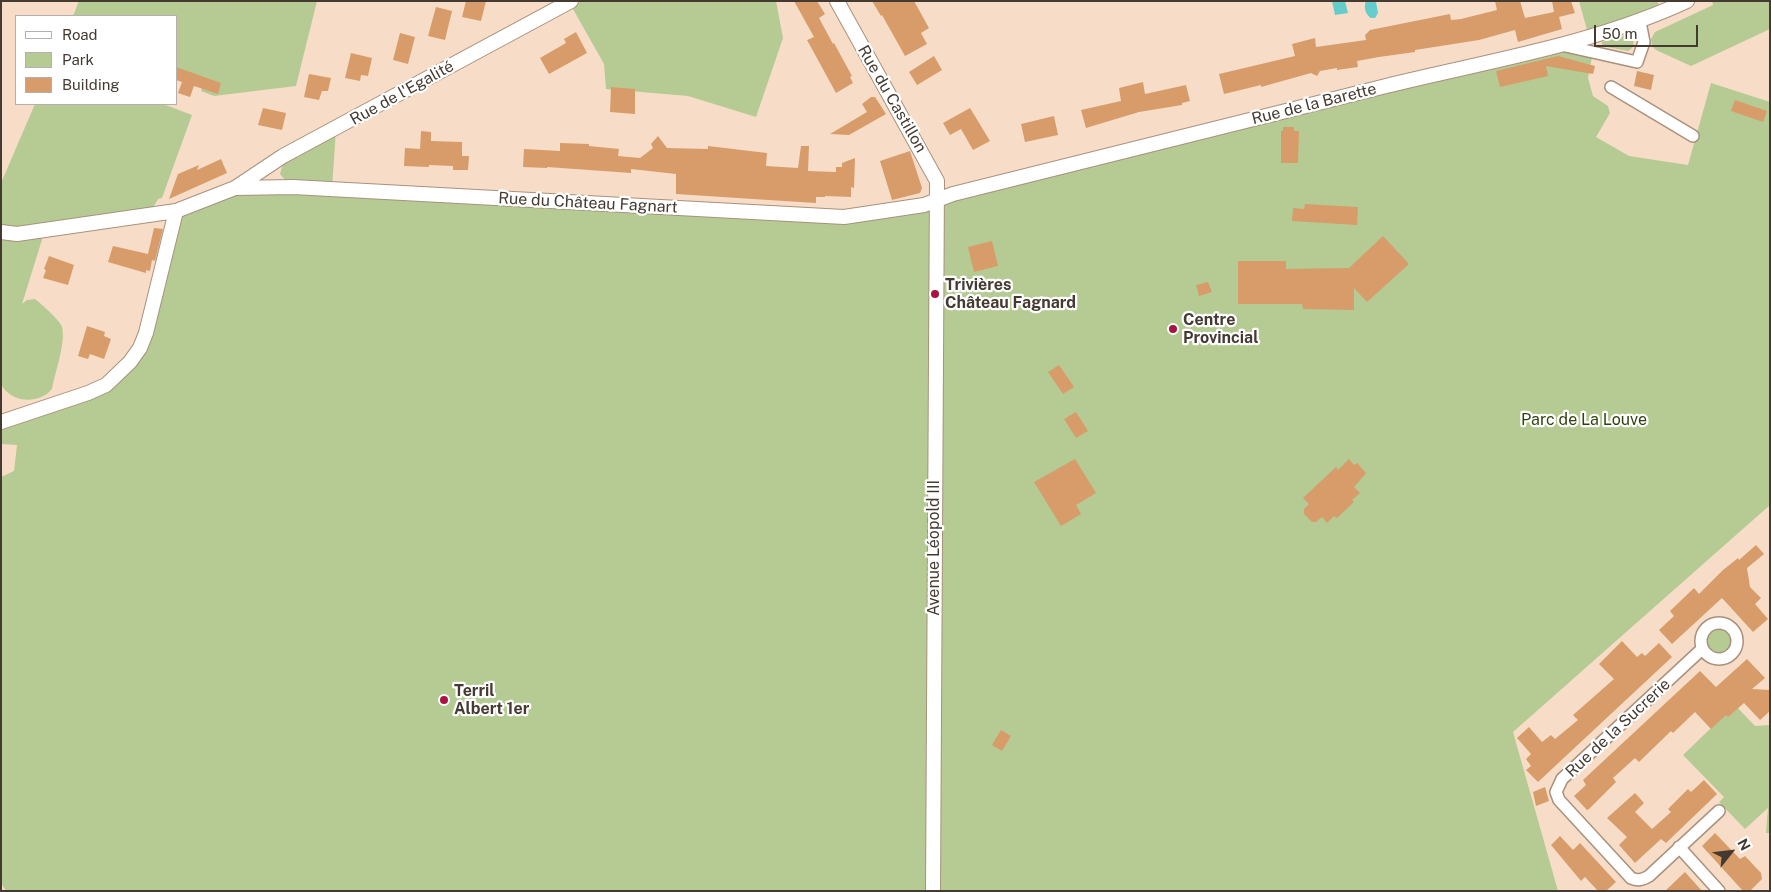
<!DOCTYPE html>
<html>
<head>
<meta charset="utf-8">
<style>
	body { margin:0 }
	#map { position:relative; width:1771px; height:892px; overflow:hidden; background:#f7ddc7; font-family:"Public Sans",sans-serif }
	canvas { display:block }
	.frame { position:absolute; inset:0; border:2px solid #453a32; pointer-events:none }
	.legend { position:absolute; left:15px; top:15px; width:162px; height:90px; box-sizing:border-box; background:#fff; border:1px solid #b5b0ad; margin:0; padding:6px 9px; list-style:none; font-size:15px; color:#453a32 }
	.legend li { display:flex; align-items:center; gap:10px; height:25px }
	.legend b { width:25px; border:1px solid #b5b0ad }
	.north { position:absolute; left:1706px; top:827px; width:50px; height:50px; -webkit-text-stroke:4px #fff; paint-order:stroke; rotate:61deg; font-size:14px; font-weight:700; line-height:20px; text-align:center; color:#453a32 }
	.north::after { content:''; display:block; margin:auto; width:18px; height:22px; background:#453a32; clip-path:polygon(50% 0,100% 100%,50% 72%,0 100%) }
	.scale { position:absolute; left:1594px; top:25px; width:104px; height:22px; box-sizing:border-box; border:2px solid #453a32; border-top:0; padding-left:6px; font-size:15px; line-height:18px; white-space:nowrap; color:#453a32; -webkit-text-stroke:4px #fff; paint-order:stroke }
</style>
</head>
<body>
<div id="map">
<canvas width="1771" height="892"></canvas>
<div class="frame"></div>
<ul class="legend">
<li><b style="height:6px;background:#fff"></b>Road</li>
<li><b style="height:14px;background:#b5cb93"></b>Park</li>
<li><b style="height:14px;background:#d79c6a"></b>Building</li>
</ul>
<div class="north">N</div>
<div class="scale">50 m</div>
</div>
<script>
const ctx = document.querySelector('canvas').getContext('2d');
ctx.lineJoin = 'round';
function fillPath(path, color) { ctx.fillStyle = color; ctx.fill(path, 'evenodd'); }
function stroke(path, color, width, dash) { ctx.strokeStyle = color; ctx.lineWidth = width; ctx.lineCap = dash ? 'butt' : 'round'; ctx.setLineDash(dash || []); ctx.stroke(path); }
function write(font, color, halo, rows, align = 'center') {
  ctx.font = font + ' "Public Sans",sans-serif'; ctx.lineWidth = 4.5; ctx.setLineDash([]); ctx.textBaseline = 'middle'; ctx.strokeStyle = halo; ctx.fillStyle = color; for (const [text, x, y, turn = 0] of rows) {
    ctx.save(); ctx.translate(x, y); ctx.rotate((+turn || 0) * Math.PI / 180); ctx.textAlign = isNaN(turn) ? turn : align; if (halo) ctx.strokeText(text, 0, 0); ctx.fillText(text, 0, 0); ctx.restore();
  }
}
fillPath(new Path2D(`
	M79,1h238l-21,85 -82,10 -13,-5 4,-12 -29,-11v-52h-103z
	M571,1h205l7,37 -27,79 -68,-21 -82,-7 -2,-25 -35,-62z
	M1579,1h78l6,11 -74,25z
	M1712,1h58v28l-79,37 -35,-16 -4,-4 -1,-7 4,-7 58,-27z
	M1625,35l7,3c3,5 2,10 -4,13l-26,-5v-4z
	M1558,45l35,7 -5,26 5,18 15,10 2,7 -14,24 33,19 59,9 23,-82 59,19v403l-257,227 45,159h-1552l-5,-8v-406l13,-6 3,-26 -16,-1v-22l87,-29 42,-31 46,-151 110,-30 -6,-7 3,-10 53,-35 -4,60 512,28z
	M35,104h128l29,11 -30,83 -4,1 -4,7 -4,3 -105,21 -23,74 5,-4 8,-1c5,4 26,22 27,28 4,15 -7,46 -10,62 -13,16 -42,14 -51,-5v-144l15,-6 -15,-2v-49z
	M1705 642a13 13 0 1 1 26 0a13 13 0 1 1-26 0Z
	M1735,705l20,21 15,-1v108h-4l2,-25 -23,21 -26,-27 5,-5 -41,-42z`), '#b5cb93');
fillPath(new Path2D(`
	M1332,1h13l3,12 -13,2z
	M1366,1l10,1 2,11 -3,5h-4c-5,-3 -8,-11 -5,-17z`), '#64cdcc');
fillPath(new Path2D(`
	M466,1h20l-5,20 -19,-4z
	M794,1h23l8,13 -6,4 14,26 1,-1 18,33 -2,1 3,6 -17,10 -29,-53 7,-3z
	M872,1h42l15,27 -8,5 6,11 -22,12 -23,-41 -1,1z
	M1495,1h25l5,17 29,-6 -2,-11h19l4,12 -16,4 3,12 -44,13 -3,-12 -36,10 -64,10v2l-36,5 -22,4 1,6 -21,3v-2l-17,3 -3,5 -6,-3 -50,14v-2l-37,9 -5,-20 76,-18 -3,-12 23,-6 1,9 50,-7 -1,-5 5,-5 80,-16 1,6 10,-1 36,-9z
	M436,7l16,4 -7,29 -17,-4z
	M576,32l11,21 -38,21 -9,-16 26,-15 -2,-4z
	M400,33l15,4 -7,27 -15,-4z
	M351,53l21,5 -4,18 -7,-1 -1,6 -15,-3z
	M934,56l8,14 -25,15 -8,-13z
	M1558,56l37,10 -2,8 -47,-8 2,10 -48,11 -4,-16z
	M176,67l45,16 -3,11 -24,-8 -4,11 -12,-4 4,-11 -6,-2z
	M1637,71l17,4 -3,15 -17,-4z
	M309,74l22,4 -3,13h-6l-3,9 -15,-3z
	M1143,82l2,12 41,-9 4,16 -8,2v2l-43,7 -53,16 -5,-18 40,-9 -2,-13z
	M611,87l24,2v25l-25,-2z
	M871,97h4l11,17 -37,21 -19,-1 37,-22 -5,-8z
	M1735,100l32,11 -4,11 -32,-11z
	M263,108l23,5 -4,17 -24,-5z
	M970,108l20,33 -17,9 -12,-21 -11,6 -7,-12z
	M1054,116l4,19 -33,7 -4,-18z
	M1283,127h11v4h5l-1,32h-17v-32h2z
	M421,131l10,1v9l31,1v14h7l-1,14h-15v-4l-24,-1v2l-25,-1 1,-18 15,1z
	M658,136l9,12 41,1v-3l59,7 -1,13 32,2 3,-22h8l-1,25 28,1v-5h6v-4l13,-5 -1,30 -3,-1v10l-26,-1v1h-9v6l-63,-4 -77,-5v-20l-45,-5v4l-84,-6v1l-24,-1 1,-18 36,2v-8l29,1v2l30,3 -1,7 22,2 13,-10 -2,-4z
	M910,151l12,37 -2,5 -28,7 -12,-39z
	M221,159l6,14 -58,26 9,-25 21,-9 -2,5z
	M1305,204l53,3 -1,18 -65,-4 1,-13 11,1z
	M154,228l9,1 -8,32 -3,-1 -2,11 -4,-1v3l-38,-11 5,-16 35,8z
	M1383,236l26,28 -42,38 -13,-14v22l-51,-1 -1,-5h-64v-43h48v8l63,-1z
	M992,241l6,25 -24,6 -6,-25z
	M49,256l25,9 -6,20 -25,-7 3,-8 -2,-1z
	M1208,282l4,10 -13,4 -3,-11z
	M87,326l18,6 -1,4 7,3 -7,20 -14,-5 -2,5 -10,-3z
	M1059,365l15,22 -11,7 -15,-22z
	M1076,412l12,19 -12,7 -12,-19z
	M1075,459l21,34 -20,12 5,9 -20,12 -27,-44z
	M1349,459l5,6 3,-2 9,10 -12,14 6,6 -8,7 2,2 -17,16 -3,-2 -7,7 -5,-6 -6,5h-4l-8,-8v-5l5,-5 -6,-6 33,-31 2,3z
	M1756,545l8,9 -17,14 3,19 11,11 -6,6 13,15 -15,13 -31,-34 -50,46 -13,-14 15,-14 -4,-5 24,-23 5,6 24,-24 15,-12 1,2z
	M1622,641l15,16 5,-4 3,3 14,-13 13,14 -134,125 -12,-12 5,-4 -5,-7 5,-5 -14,-16 12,-11 13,15 9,-7 4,4 23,-19 -5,-5 41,-36 -15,-15z
	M1747,659l18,19 -13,11 18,1v21l-10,9 -16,-17 -16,14 -2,-2 -15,14 -16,-17 -22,21 -2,-2 -32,31 -4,-4 -22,20 3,4 -27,27 -2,1 -13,-14 12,-11 -3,-5 117,-109 16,16z
	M1001,730l10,6 -9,15 -10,-6z
	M1704,780l13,14 -51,49 -5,-4 -26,24 -16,-18 8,-8 -20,-19 28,-25 9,10 -9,9 17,17 19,-17 -3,-3 20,-20 3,3z
	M1545,787l4,14 -13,5 -3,-14z
	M1715,833l25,26 5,-3 16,17 1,6 -12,12h-7l-41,-45z
	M1560,836l13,14 7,-7 36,39 -10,9h-8l-13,-14 -4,4 -30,-36z
	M1685,872l17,19h-37z`), '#d79c6a');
const minor = new Path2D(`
	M1561,45l76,17 7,-20 -4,-20
	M1611,87l82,49
	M1701 641a18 18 0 1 1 36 0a18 18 0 1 1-36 0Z
	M1702,649l-140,130 -6,13 3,8 72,78c7,3 11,2 18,-2l70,-65
	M1679,847l40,44`);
const tertiary = new Path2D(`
	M837,1l100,180 -4,710
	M235,188l58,-1 551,30 80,-12 29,-11c145,-35 289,-73 433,-108 101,-25 206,-41 301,-85
	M1,232l16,2 159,-23 59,-23 48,-32 288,-155
	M1,422l87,-29 18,-8 24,-23 10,-14 6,-15 30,-122`);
stroke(minor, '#a9917d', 14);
stroke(tertiary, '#a9917d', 16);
stroke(minor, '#fff', 11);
stroke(tertiary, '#fff', 14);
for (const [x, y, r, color] of [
	[935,294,5,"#a91343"],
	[1173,329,5,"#a91343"],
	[444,700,5,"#a91343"]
]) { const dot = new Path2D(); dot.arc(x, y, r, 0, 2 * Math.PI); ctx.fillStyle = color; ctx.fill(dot); stroke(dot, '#fff', 2); }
write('16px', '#453a32', '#fff', [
	["Rue de l'Egalité",402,93,-29],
	["Rue du Castillon",892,99,60],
	["Rue de la Barette",1314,104,-14],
	["Rue du Château Fagnart",588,203,3],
	["Avenue Léopold III",934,548,-90],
	["Rue de la Sucrerie",1618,728,-43]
]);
write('bold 16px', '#453a32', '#fff', [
	["Trivières",945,285],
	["Château Fagnard",945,303],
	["Centre",1183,320],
	["Provincial",1183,338],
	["Terril",454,691],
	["Albert 1er",454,709]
], 'left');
write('16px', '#31410e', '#fff', [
	["Parc de La Louve",1584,420]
]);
</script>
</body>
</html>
